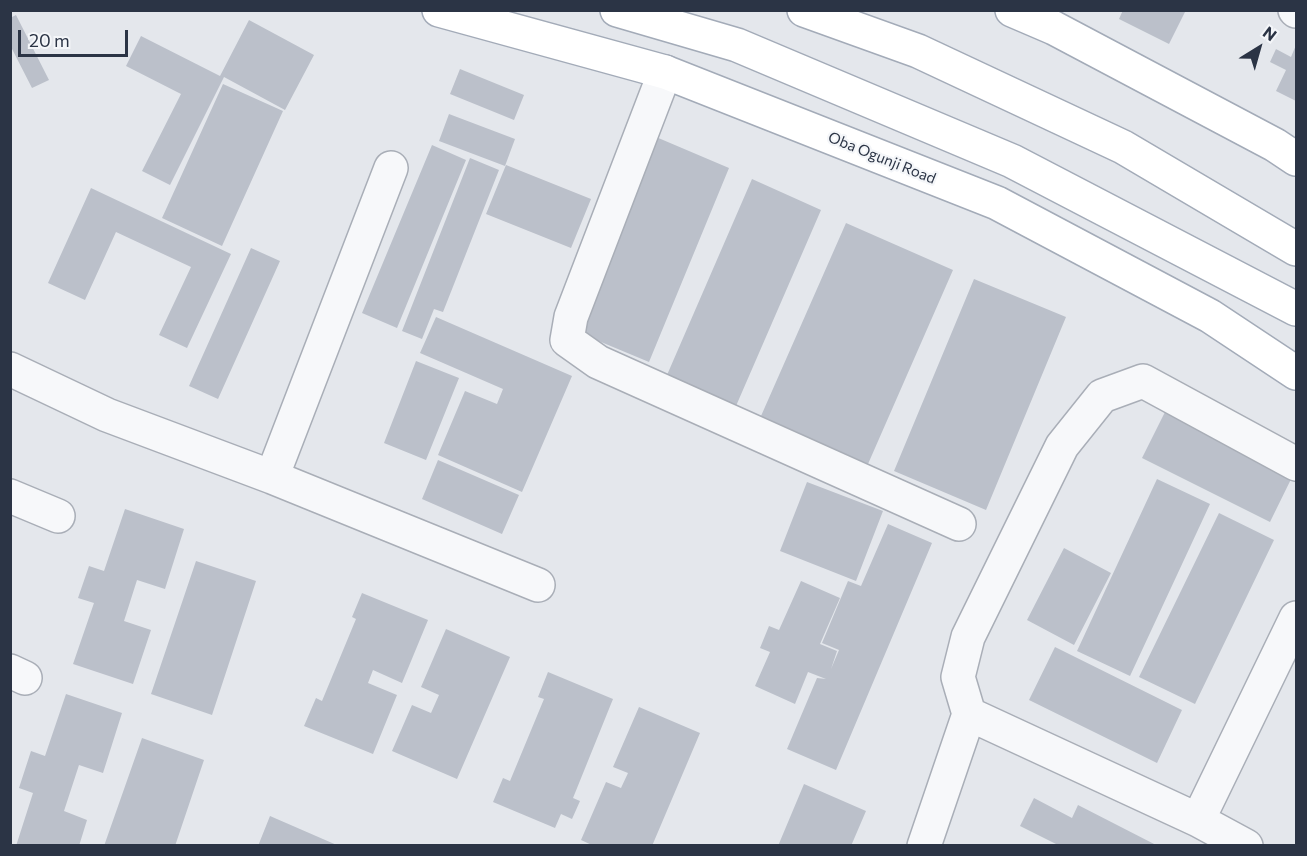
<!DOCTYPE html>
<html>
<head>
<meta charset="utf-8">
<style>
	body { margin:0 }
	#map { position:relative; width:1307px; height:856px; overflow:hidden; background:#e4e7ec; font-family:Commissioner,sans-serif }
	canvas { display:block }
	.frame { position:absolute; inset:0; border:12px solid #2b3445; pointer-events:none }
	.north { position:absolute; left:1229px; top:18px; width:60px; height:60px; -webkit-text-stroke:4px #f4f6f9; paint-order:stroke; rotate:37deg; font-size:16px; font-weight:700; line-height:24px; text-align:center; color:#2b3445 }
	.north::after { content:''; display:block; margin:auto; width:21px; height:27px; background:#2b3445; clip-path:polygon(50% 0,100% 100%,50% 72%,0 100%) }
	.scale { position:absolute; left:18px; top:30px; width:110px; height:27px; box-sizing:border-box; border:3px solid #2b3445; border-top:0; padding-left:8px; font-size:18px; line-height:21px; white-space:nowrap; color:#2b3445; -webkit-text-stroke:4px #f4f6f9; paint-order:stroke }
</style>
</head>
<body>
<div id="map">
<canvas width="1307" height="856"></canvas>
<div class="frame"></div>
<div class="north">N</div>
<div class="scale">20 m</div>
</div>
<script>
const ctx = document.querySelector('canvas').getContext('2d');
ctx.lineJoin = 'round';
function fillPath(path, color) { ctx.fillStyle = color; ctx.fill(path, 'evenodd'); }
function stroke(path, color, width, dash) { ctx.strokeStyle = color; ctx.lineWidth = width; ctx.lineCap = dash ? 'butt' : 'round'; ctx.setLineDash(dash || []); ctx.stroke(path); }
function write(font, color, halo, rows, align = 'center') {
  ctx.font = font + ' Commissioner,sans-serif'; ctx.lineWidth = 4.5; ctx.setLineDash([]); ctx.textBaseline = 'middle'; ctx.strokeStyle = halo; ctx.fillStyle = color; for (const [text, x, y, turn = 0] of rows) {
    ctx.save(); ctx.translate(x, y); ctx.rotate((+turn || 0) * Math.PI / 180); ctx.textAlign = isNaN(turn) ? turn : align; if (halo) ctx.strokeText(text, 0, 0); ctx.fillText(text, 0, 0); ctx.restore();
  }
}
fillPath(new Path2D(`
	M1123,10h63l-17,34 -50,-25z
	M16,15l33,65 -17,8 -22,-43v-27z
	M249,20l65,35 -29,55 -61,-33 -54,108 -28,-14 39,-77 -55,-28 15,-30 79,40z
	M1296,45v56l-20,-10 10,-21 -16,-8 6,-13 15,8z
	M460,69l64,26 -10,25 -64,-26z
	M223,84l60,27 -61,135 -60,-28z
	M449,114l66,25 -10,27 -66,-25z
	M656,137l73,31 -80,194 -72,-30z
	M432,145l34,15 -69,168 -35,-15z
	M470,158l29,12 -56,142 -9,-3 -12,30 -20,-8z
	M506,165l85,34 -20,49 -85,-34z
	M752,179l69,31 -85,196 -69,-31z
	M91,188l140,66 -44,94 -28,-13 32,-68 -75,-35 -31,68 -37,-17z
	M846,223l107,47 -85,194 -107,-48z
	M251,248l29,13 -62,138 -29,-13z
	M974,279l92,38 -80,193 -92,-39z
	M436,317l136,59 -50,116 -84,-37 27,-64 32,13 6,-15 -83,-36z
	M416,361l43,17 -33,82 -42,-17z
	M1169,404l127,65 -26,53 -128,-64z
	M438,460l81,35 -17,39 -80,-35z
	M1157,479l53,25 -80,172 -53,-25z
	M807,482l76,29 -27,70 -76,-30z
	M125,509l59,20 -19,60 -28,-9 -13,41 27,9 -18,54 -60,-20 21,-61 -16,-5 11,-32 15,5z
	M1219,513l55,27 -79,164 -56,-27z
	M888,524l44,19 -96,227 -49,-21 30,-71 9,1 -18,-7 -13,32 -40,-18 15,-34 -10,-4 9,-22 10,4 22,-49 39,17 -20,46 17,7 -6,18 8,-19 -17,-7 26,-62 13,5z
	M1064,548l47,25 -37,72 -47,-25z
	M196,561l60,20 -44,134 -61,-21z
	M362,593l66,27 -26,63 -29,-13 -5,13 29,12 -24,59 -69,-28 12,-28 6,3 34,-82 -4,-2z
	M446,629l64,28 -53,122 -65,-28 20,-46 19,8 8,-18 -18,-8z
	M1055,647l127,63 -25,53 -128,-63z
	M548,672l65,27 -40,99 7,3 -8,18 -11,-5 -6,14 -62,-26 10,-24 7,3 34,-82 -6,-2z
	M66,694l56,19 -19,60 -24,-8 -15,46 23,9 -8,26h-63l17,-53 -14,-5 12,-37 14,5z
	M639,707l61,26 -48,113h-58l-13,-6 25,-58 15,6 7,-15 -15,-6z
	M142,738l62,22 -29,86h-71z
	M804,784l62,27 -15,35h-73z
	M1034,798l38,20 6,-13 80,41h-98l-40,-20z
	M270,816l69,30h-81z`), '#bbc0ca');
const minor = new Path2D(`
	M1295,10l1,1
	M665,72l-94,245 -4,23 31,22 361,162
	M10,369l97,46 165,62 266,108
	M272,477l119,-309
	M10,496l48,20
	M10,671l15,7
	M1198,820l98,-202
	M924,846l45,-132
	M1246,846l-48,-26 -229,-106 -11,-37 10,-40 94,-191 40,-50 41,-15 153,83`);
const major = new Path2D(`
	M439,10l226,62 332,131 213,113 86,57
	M617,10l120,35 275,116 284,148
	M804,10l114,41 205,96 173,102
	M1012,10l42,18 221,117 21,14`);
stroke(minor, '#a9aeb7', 36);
stroke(major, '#a3abb8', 36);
stroke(minor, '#f7f8fa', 33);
stroke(major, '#fff', 33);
write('15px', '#2b3445', '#f4f6f9', [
	["Oba Ogunji Road",882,158,22]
]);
</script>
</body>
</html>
